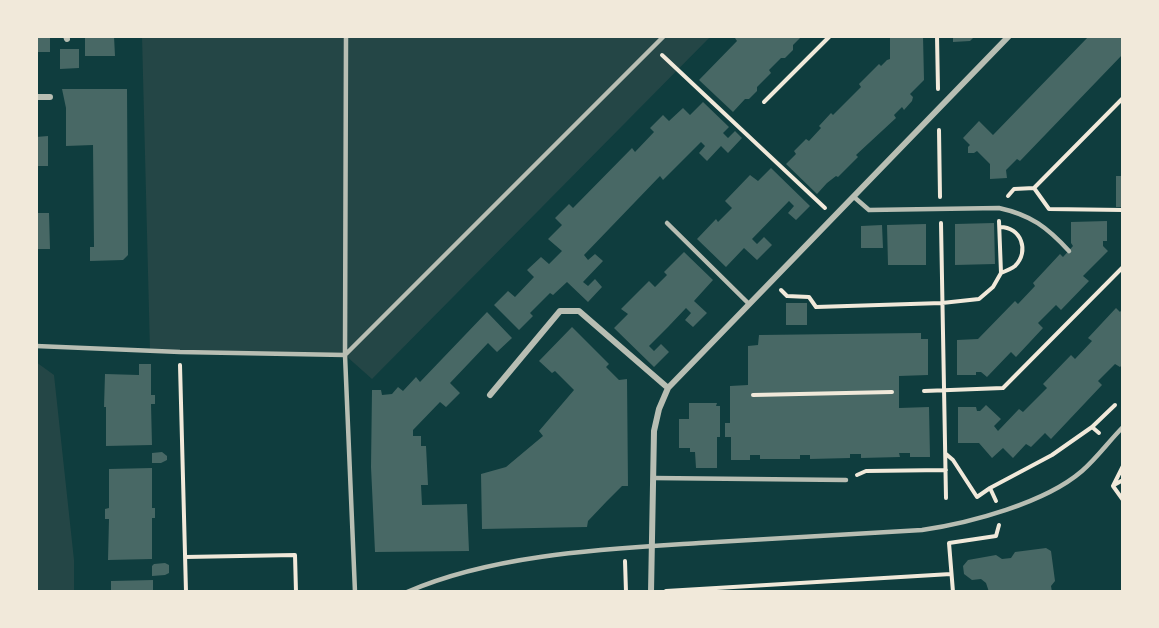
<!DOCTYPE html>
<html>
<head>
<meta charset="utf-8">
<style>
	body { margin:0 }
	#map { position:relative; width:1159px; height:628px; overflow:hidden; background:#0f3d3e; font-family:Arial,sans-serif }
	canvas { display:block }
	.frame { position:absolute; inset:0; border:38px solid #f1e9da; pointer-events:none }
</style>
</head>
<body>
<div id="map">
<canvas width="1159" height="628"></canvas>
<div class="frame"></div>
</div>
<script>
const ctx = document.querySelector('canvas').getContext('2d');
ctx.lineJoin = 'round';
function fillPath(path, color) { ctx.fillStyle = color; ctx.fill(path, 'evenodd'); }
function stroke(path, color, width, dash) { ctx.strokeStyle = color; ctx.lineWidth = width; ctx.lineCap = dash ? 'butt' : 'round'; ctx.setLineDash(dash || []); ctx.stroke(path); }
fillPath(new Path2D(`
	M142,36h569l-339,343 -27,-24 -195,-4z
	M36,362l18,13 20,185v32h-38z`), '#244646');
fillPath(new Path2D(`
	M36,36h14v16h-14z
	M85,36h29l1,20h-30z
	M737,36h65l-9,9v5l-8,8h-4l-12,12 2,3 -14,14v4l-8,8h-4l-12,13 -34,-32 38,-39 -2,-3z
	M890,36h33l1,44 -14,14 3,3 -1,4 -8,9 -2,-3 -8,8 2,3 -40,37 2,2 -20,20 -2,-1 -9,7 -10,11 -31,-30 10,-10 -2,-3 12,-12 3,2 12,-13 -2,-2 12,-13 2,2 28,-28 -2,-3 20,-20 2,2 6,-6 3,-1z
	M953,36h22l-5,5 -17,1z
	M1089,36h34v18l-103,107 -3,-2 -11,11 1,8 -17,1v-15l-13,-13 -3,2h-6v-6l2,-2 -7,-7 16,-17 14,14z
	M60,49h19v19l-19,1z
	M62,89h65l1,166 -5,5 -33,1v-14h4l-1,-102 -27,1v-38z
	M703,102l26,25 -6,6 5,5 7,-7 7,7 -14,15 -7,-7 -14,15 -8,-8 6,-7 -4,-4 -38,38 -3,-4 -76,79 4,5 7,-6 8,7 -20,21 5,4 7,-7 7,8 -14,15 -21,-20 -14,13 -3,-2 -20,20 3,3 -14,14 -25,-25 14,-14 7,6 19,-20 -7,-7 14,-13 8,7 13,-13 -14,-12 14,-14 -7,-7 14,-14 4,4 59,-60 3,4 19,-20 -4,-4 13,-13 6,6 14,-13 7,7z
	M48,136v30h-12v-29z
	M771,168l39,38 -14,14 -8,-7 6,-7 -5,-5 -37,38 5,5 7,-7 8,8 -15,15 -13,-12 -18,19 -29,-28 19,-20 2,3 14,-14 -7,-7 25,-26 8,6z
	M1116,176h7v31h-7z
	M36,213h13l1,36h-14z
	M1107,221v20h-4v5l5,5 -25,25 6,5 -28,29 -5,-5 -18,18 5,5 -27,29 -5,-5 -24,25 -6,-5h-5v3h-19v-35l21,-1 37,-38 3,3 17,-18 -2,-3 27,-29 3,3 10,-11 -2,-3v-21z
	M994,223l1,41 -40,1v-41z
	M926,224v41h-38l-1,-40z
	M882,225l1,23h-22v-22z
	M684,252l29,28 -19,21 13,12 -14,14 -8,-7 6,-7 -5,-5 -18,19 -19,19 5,5 7,-7 8,8 -15,15 -40,-39 14,-14 -7,-5 28,-28 6,6 12,-12 -3,-3z
	M786,303h21v22h-21z
	M1116,308l4,4 3,-4v56l-3,3 -5,-3 -17,17 4,4 -51,54 -6,-6 -14,14 -5,-3 -13,14 -10,-10 -11,10 -13,-15h-21v-36h18l1,4h3l6,-6 15,14 -7,7 4,5 21,-22 4,3 24,-24 -4,-4 28,-29 4,4 17,-18 -4,-3z
	M487,312l25,26 -15,14 -9,-9 -38,40 10,10 -14,14 -6,-5 -27,28v6h8v10h5l2,39h-7l1,20 45,-1 2,47 -94,1 -4,-85 1,-77h9l1,5 10,-1 6,-7 5,4 13,-14 4,5z
	M572,327l37,37 -3,3 13,13 8,-1 1,107h-6l-15,15 -19,20 -1,6 -105,2 -1,-55 25,-7 37,-31 -4,-5 35,-41 -19,-19 -3,2 -13,-12z
	M921,333v6h7v36l-29,1v32l30,-1 1,50h-20v-4h-11l1,4 -39,1v-4h-11v4l-40,1v-4h-10v4h-40v-4h-10v5h-19v-23h-6v-14h5v-37l18,-1v-39l10,-1 1,-10z
	M139,364h12v31h4v9h-4l1,41 -46,1v-39h-2l1,-33 34,1z
	M689,403h28l-1,3h4v31h-3v31h-21l-1,-16h-5v-4h-11v-29h10z
	M162,452l5,4v4l-6,3h-9v-10z
	M152,468v40h3v10h-3v41l-44,1 1,-41h-4v-10l4,-1v-39z
	M1046,548l5,3 4,30 -4,5 1,6h-63l-3,-9 -5,-4 -9,1 -8,-6 -1,-8 5,-6 28,-5 6,4 9,-1 4,-6z
	M165,563l4,2v8l-4,2 -13,1v-10l2,-2z
	M153,580v12h-42v-11z`), '#486865');
stroke(new Path2D(`
	M849,36h3
	M937,36l1,53
	M662,55l163,153
	M764,102l66,-66
	M939,130l1,67
	M1034,188l89,-90
	M1008,196l6,-7 20,-1 15,21 74,1
	M941,223l5,275
	M1000,227c21,0 30,24 15,39 -4,3 -9,5 -14,7
	M781,290l6,6 22,1 7,10 126,-4 37,-4 14,-12 8,-14 -2,-52
	M180,365l6,227
	M924,391l79,-3 120,-121
	M753,395l139,-3
	M1099,433l-7,-6 23,-22
	M946,454l7,6 24,37 13,-9 6,13
	M857,475l9,-4 80,-1
	M1114,485l9,-5
	M1113,486l10,-20
	M1113,486l10,14
	M990,488l62,-33 40,-28
	M185,557l110,-2 1,37
	M666,591l285,-17
	M583,592h43l-1,-31
	M953,592l-4,-49 47,-7 3,-11`), '#f1e9da', 4);
stroke(new Path2D(`
	M346,36l-1,319 10,237
	M854,197l15,13 130,-2c32,7 48,19 70,43
	M667,223l82,81
	M36,346l144,6 165,3 319,-319
	M653,478l193,2
	M407,592c87,-38 198,-43 292,-49 74,-4 149,-9 223,-13 48,-7 123,-27 160,-59 15,-13 27,-30 41,-44`), '#b8beb3', 4.5);
stroke(new Path2D(`
	M66,36l1,3
	M36,97h14
	M490,395l70,-84h19l89,77
	M651,592l3,-161 5,-22 9,-21 341,-352`), '#b8beb3', 6);
</script>
</body>
</html>
